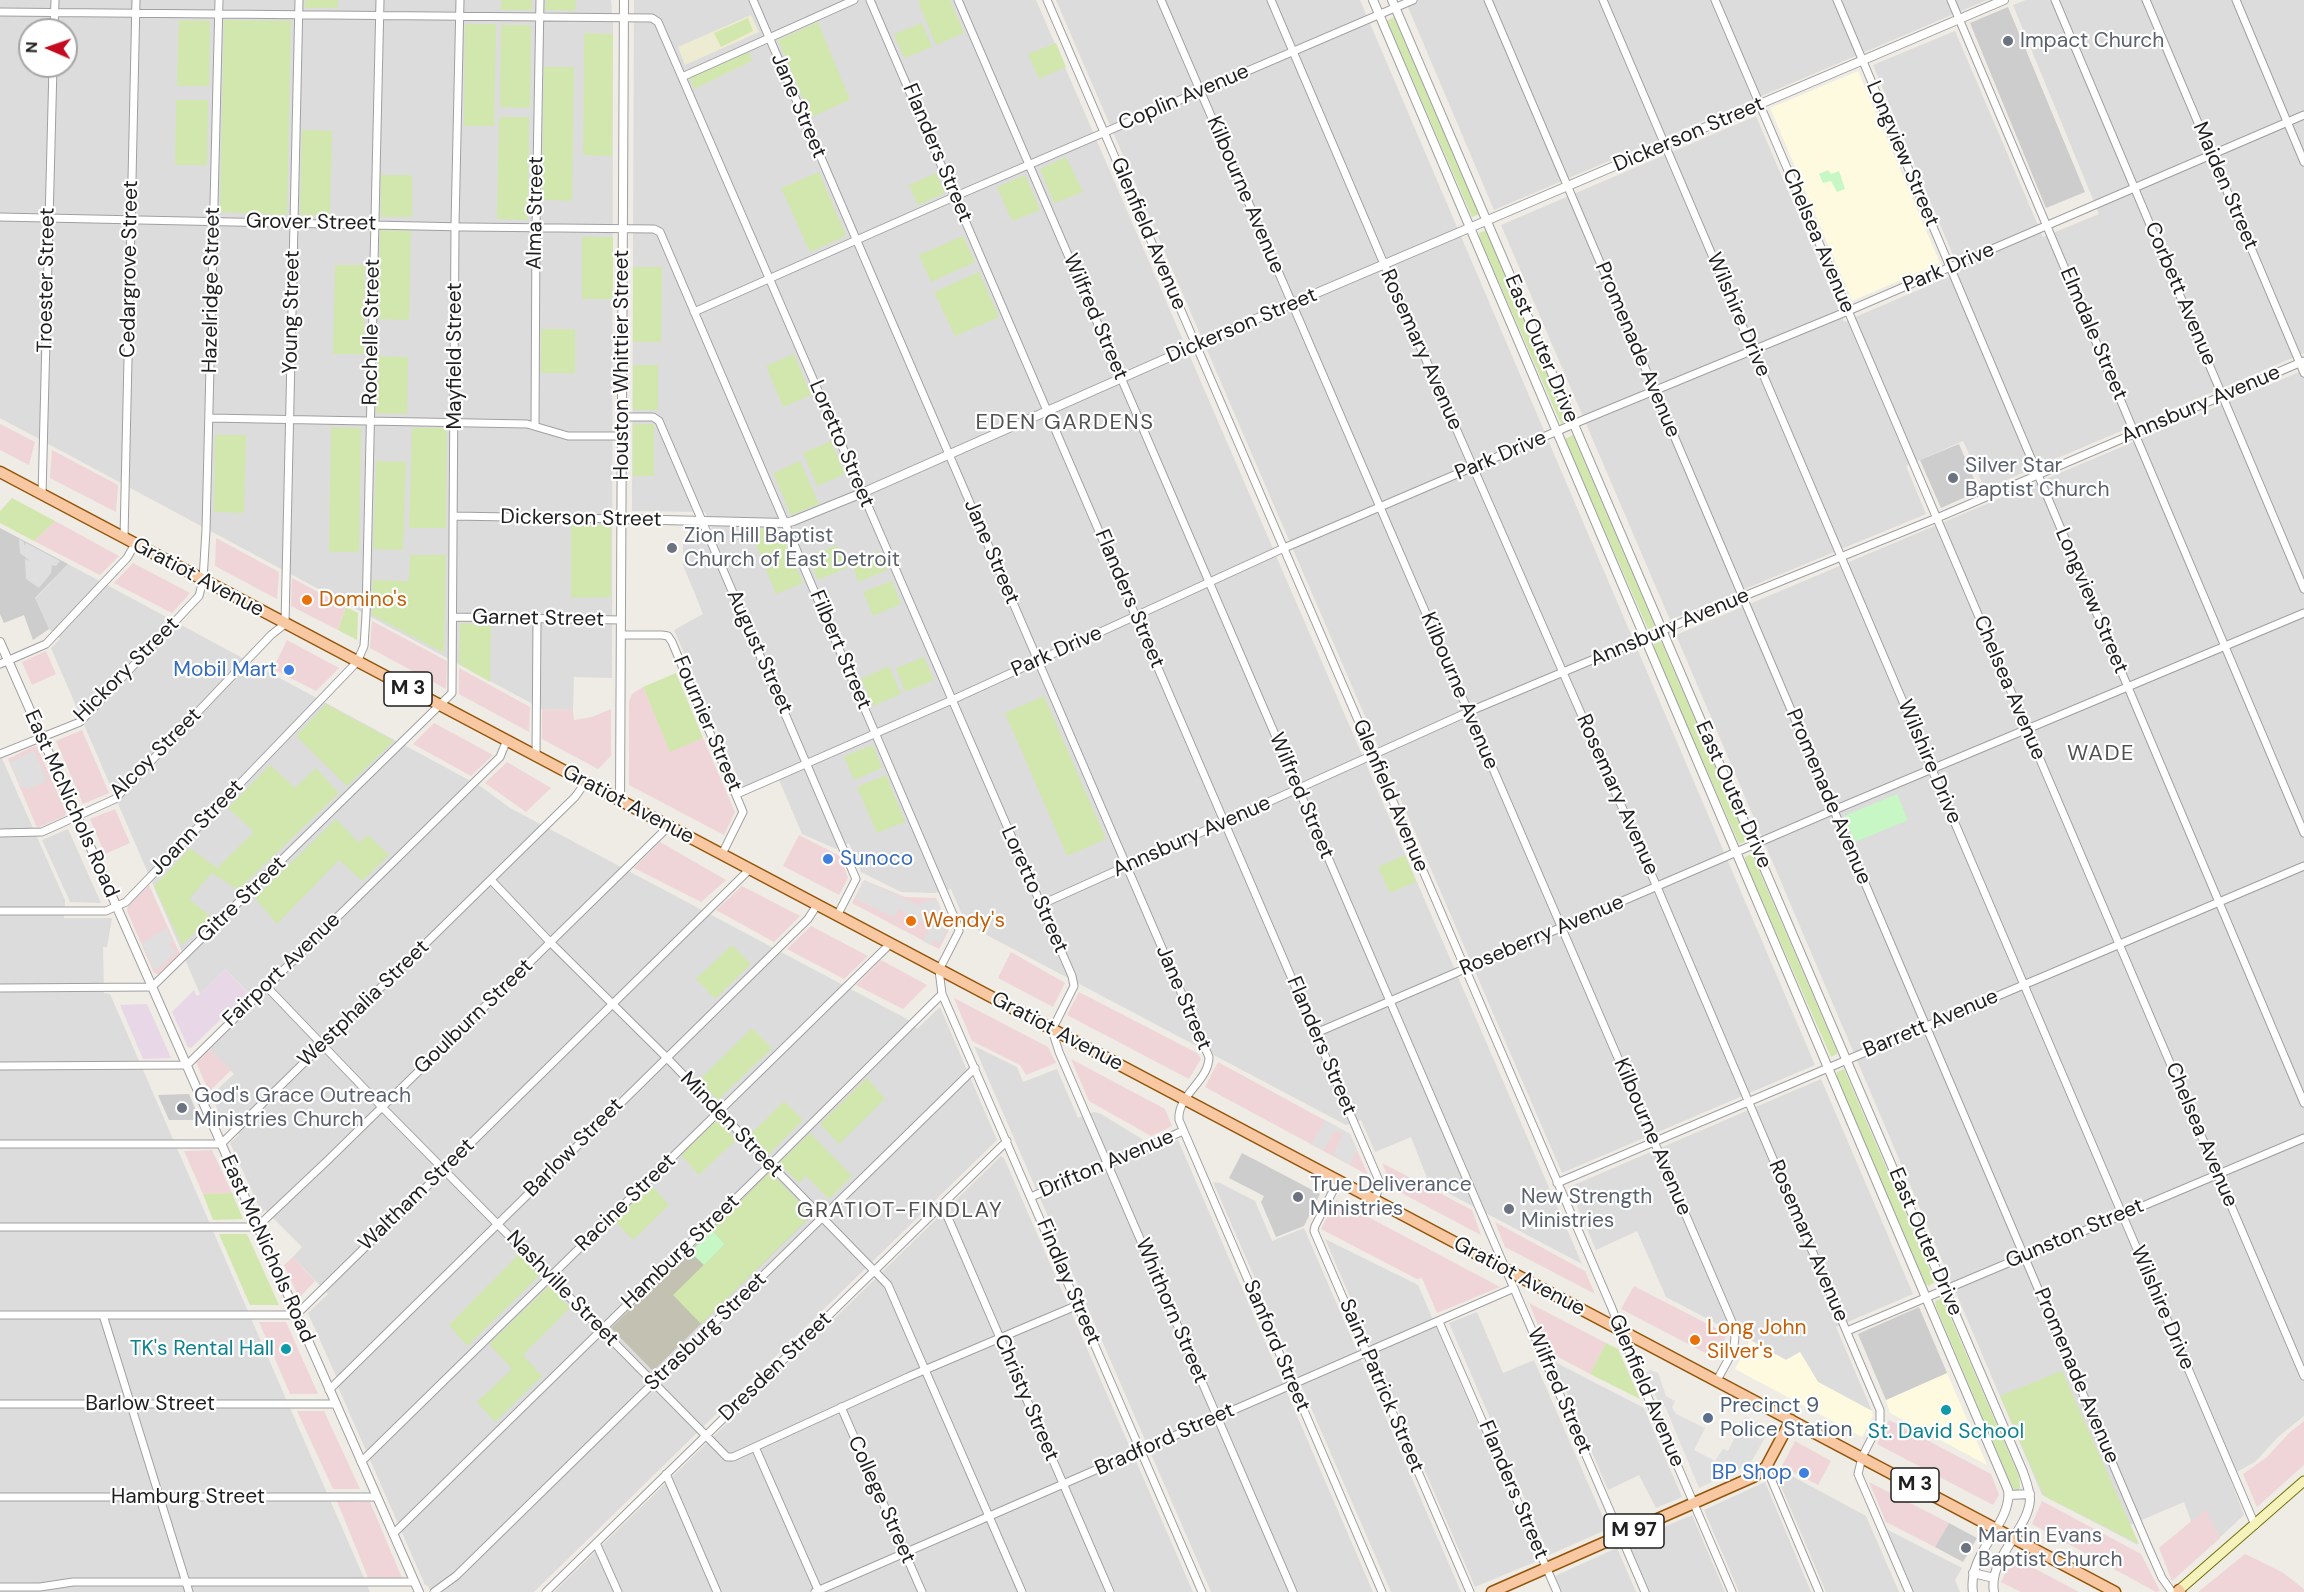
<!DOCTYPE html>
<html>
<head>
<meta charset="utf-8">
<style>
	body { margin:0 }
	#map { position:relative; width:2304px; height:1592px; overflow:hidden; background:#efebe5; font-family:"DM Sans",sans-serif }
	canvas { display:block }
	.north { position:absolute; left:18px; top:18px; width:60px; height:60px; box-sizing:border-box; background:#fff; border:2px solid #a5a5a5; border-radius:50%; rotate:272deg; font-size:16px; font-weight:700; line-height:24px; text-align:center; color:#1f1f1f }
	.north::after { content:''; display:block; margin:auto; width:21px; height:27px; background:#c40a20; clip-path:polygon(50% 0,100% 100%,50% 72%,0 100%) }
</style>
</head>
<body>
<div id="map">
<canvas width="2304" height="1592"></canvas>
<div class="north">N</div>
</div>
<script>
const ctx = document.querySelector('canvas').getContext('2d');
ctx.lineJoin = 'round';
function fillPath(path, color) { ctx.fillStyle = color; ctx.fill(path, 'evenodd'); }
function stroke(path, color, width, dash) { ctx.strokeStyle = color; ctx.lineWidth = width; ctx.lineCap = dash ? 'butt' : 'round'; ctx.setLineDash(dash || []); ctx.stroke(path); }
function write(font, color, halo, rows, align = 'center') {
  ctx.font = font + ' "DM Sans",sans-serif'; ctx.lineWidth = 4.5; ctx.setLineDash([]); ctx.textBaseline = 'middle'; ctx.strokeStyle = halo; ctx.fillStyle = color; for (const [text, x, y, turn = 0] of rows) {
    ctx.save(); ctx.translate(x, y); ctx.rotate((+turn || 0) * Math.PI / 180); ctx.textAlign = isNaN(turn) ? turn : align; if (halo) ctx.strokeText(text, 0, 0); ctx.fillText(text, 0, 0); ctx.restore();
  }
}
fillPath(new Path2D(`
	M0,0h611l2,24 -1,654 -38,-1 -1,33 -31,-1 -542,-291zM30,30h36v36h-36z
	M634,0h402l546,1264 -153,-81 -18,-46 -36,15 -14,-32 -15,5 -380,-201 -15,-35 -16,4 -34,-1 -40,-20 -12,-29 -13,6 -34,-15 -25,-59 -34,14 -69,-159 29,-16 -20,-49v-23l17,-7 12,-7 -7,-16 -73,-1z
	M1056,0h304l455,1065 -253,108z
	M1405,0h582l-493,210z
	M2026,0h278v353l-319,136 -22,-48 -57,25 20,48 -256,106 -169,-395 255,-109 88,206 116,-50 -87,-207 82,-34 88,206 56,-23 -86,-209z
	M2304,370v1046l-26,21 -23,25 -26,14 15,39 -41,38 -19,-51 -54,23 8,20 -96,-50 -366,-860z
	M68,564l412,222 30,22 397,211 10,10 23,-22 57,133 -463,452h-103l-3,-6 -3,-1 -87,-198 2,-2 -32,-72 20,-19 -35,-37 9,-10 -37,-37 -3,3 -32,-70 9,-8 -9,-10 -4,4 -15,-34 23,-21 -25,-25 49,-47 -33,-33 -25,25 -149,-346 9,-9 -11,-10 -14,-30z
	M0,754l65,146 -1,18h48l-5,29h-4l1,46 6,1 260,598h-370z
	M68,829l33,74 -31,-1 -28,-62z
	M974,1046l43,21 6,15 34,-13 21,49 16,-6 7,2 41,25 6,13 30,-12 195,452h-162z
	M1821,1079l92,215 -77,33 36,84 -54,-29 -18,-30 -14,8 -120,-63 -29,-66 -41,19 -27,-63z
	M1001,1156l3,2 189,434h-639z
	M1213,1182l7,1 35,18 17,40 32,-13 157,364h-70z
	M1325,1239l93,46 119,276 -62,26z
	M1477,1312l26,61 31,-13 74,169 -59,26 -100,-232z
	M1553,1361l91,47 38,89 -26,11 -17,-33 -31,15z
	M1777,1468l89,48 33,76h-73l-51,-120z
	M1765,1482l46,110h-72l-35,-82z
	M1692,1515l33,77h-77l-24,-48z
	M1886,1529l76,39 -7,12 5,12h-47z
	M1617,1548l19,44h-74l-7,-16z`), '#dddcdc');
fillPath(new Path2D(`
	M0,424l35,18 -6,23 -29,-15z
	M52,450l66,35 -2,27 -66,-34z
	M55,521l64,35 -19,19 -66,-34z
	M216,538l63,34 -2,27 -62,-33z
	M133,563l57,30 -18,20 -58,-30z
	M292,578l54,29 -8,23 -47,-24z
	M372,621l75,40 -1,28 -76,-41z
	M287,640l52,28 -23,23 -43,-22z
	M46,651l10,23 -24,11 -10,-23z
	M459,668l71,39 -1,25 -70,-38z
	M643,687l27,64 33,-13 32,74 -11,23 -95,-50v-83l3,-8z
	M542,709l31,1 1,10 18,-3 19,-8v47l-13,13 -56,-30z
	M434,723l59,32 -22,21 -58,-32z
	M82,730l27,63 -26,11 -27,-63z
	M34,746l3,1 29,65 -1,4 -28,12 -29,-69z
	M507,762l44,26 -25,24 -41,-29z
	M115,809l15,34 -25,11 -15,-35z
	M799,835l41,21 8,22 -9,17 -56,-29z
	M660,842l66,38 -25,22 -67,-34z
	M864,880l41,17 31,1 14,30 -11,21 -87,-46z
	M149,885l31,69 -22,20 -4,-1 -27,-62 1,-5z
	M742,886l58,30 -26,26 -58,-32z
	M811,926l57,30 -24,23 -57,-30z
	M1011,952l54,31 -12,24 -55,-29z
	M881,960l46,25 -24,24 -47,-24z
	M1079,992l118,61 4,6 -12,20 -122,-64z
	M954,998l94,49 8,16 -30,12 -6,-10 -48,-24z
	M209,1049l22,21 -22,22 -13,-30z
	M1071,1059l94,50 7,17 -21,10 -62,-35z
	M1218,1062l132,72 18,41 -163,-88z
	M212,1150l20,43 -29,1 -19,-43z
	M1382,1163l90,47 9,25 -89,-47z
	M1336,1200l34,18 130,69 -63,26 -15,-35 -5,1 -96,-50z
	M1495,1222l90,49 10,23 -90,-47z
	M293,1257l22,24 -16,17 -15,-33z
	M1634,1286l93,48 -12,24 -94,-49z
	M1529,1303l77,40 -16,31 -41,-22z
	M259,1322h27l32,72h-28z
	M297,1411h27l36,78h-27z
	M1889,1420l102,54 8,21 -6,10 -116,-61z
	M2304,1421v44l-47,42 -14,-33 24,-17 23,-25z
	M1795,1441l36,20 -13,24 -36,-19z
	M1869,1482l80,41 -14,24 -49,-25z
	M337,1501l33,1 32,76 -4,2h-29z
	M2042,1501l99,53 19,37 -4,1 -124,-68z
	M2206,1509l14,29 -48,43 -13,-33z
	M2245,1554l37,18 22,17v3h-106z
	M2013,1557l66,35h-58l-20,-10z`), '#efd5d7');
fillPath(new Path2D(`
	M225,969l23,24 -57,55 -3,-1 -16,-35 22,-22 3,6 3,-2z
	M147,1004l24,54 -28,1 -23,-54z`), '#e8d8e7');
fillPath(new Path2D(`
	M1858,71l82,192 -88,38 -82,-193z
	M1750,1340l36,20 14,-8 18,30 54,29 1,4 -11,22 -127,-68z
	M1947,1373l40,92 -97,-52 -4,-13z`), '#fdfae0');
fillPath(new Path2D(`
	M2008,7l77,185 -39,16 -76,-185z
	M1959,444l20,47 -38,17 -21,-48z
	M0,528l68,36 -33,34 14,31 -16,11 -9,-25 -20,8 -4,-9z
	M189,1094l11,26h-31l-11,-25z
	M1242,1153l78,41 -16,32 -28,11 -15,-35 3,-6 -35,-18z
	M1919,1307l28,66 -61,27 -28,-66z
	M1949,1523l28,15 -14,24 -28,-15z`), '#cdcdcd');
fillPath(new Path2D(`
	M770,1172l42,43 -159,156 -42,-43z`), '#c3c1b1');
fillPath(new Path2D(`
	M751,15l8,17 -74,33 -7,-18z`), '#edecd2');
fillPath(new Path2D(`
	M305,0h33v8h-33z
	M501,0h31v10h-31z
	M546,0h30l-1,11 -30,-1z
	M922,0h28l14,33 -28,12 -18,-43z
	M1394,17l85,197 -7,3 -85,-196z
	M748,18l5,13 -32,16 -7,-14z
	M179,20l31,1 -1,65h-32z
	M224,20l67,1 -4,192 -2,2 -65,-3z
	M818,22l32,78 -39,17 -33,-77z
	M922,23l10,24 -28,11 -10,-24z
	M465,24h31l-2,102h-30z
	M501,25h30l-1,83 -30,-1z
	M584,33l29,1 -1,122 -29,-1z
	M1056,43l10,24 -27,12 -11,-25z
	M749,52l3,9 -58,28 -4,-11z
	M544,67h30l-2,134 -30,-1z
	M176,100h32l-1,65h-32z
	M499,117h30l-1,103 -31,-1z
	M302,130l30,1 -2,85 -30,-1z
	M1066,157l17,35 -29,11 -14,-34z
	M819,172l27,64 -36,16 -29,-64z
	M936,173l9,20 -27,12 -9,-20z
	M381,175h31v42h-31z
	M1025,175l15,35 -28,11 -15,-34z
	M380,230l31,1 -2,89 -30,-1z
	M1487,230l81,187 -1,4 -6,3 -81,-185 -1,-6z
	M963,236l12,26 -44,20 -12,-27z
	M582,237h31v62h-31z
	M335,265h30l-1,89h-31z
	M633,267h29l-1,75h-28z
	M979,272l20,45 -44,19 -21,-44z
	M541,329h34v44h-34z
	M794,354l17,41 -28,12 -17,-41z
	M378,356l30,1 -1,57 -31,-1z
	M633,365h25v45h-25z
	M633,424h21v52h-21z
	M331,427l30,1 -2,124h-30z
	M412,428h35l-1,100h-37z
	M215,435h31l-2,78 -30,-1z
	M1573,435l81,188v4l-6,2 -81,-184 -2,-6z
	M831,441l14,33 -28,12 -14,-33z
	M376,461l30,1 -3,88 -30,-1z
	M800,461l19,43 -28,11 -18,-42z
	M12,498l43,23 -21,20 -34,-18v-12z
	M571,525h40v72l-40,1z
	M749,528l30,1 24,54 -27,11z
	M837,545l10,23 -29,12 -10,-24z
	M879,551l8,19 -28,12 -8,-20z
	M410,555h36l-2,98 -72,-38 1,-35 36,1z
	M892,581l9,23 -28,12 -10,-24z
	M346,607l12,6 -1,27 -19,-10z
	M460,623l31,1 -1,58 -31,-18z
	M1661,641l85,196v4l-7,3 -85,-194v-6z
	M924,657l10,23 -29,12 -9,-24z
	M889,666l12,28 -28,12 -12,-27z
	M676,673l27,65 -33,14 -27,-65z
	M1044,696l62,143 -39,17 -62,-143z
	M326,704l68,37 -47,45 -51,-50z
	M873,745l9,23 -28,12 -10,-24z
	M270,765l25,23 21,-20 23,25 -101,97 -26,-17 -23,26 22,18 -29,28 -28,-59 36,-38 27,20 37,-36 -26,-24z
	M886,775l19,47 -28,11 -20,-46z
	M336,819l23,24 9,-8 21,20 -27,26 -23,-21 -62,64 -22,-26z
	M1752,854l85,197v3l-6,3 -85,-193 -1,-7z
	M1405,855l11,27 -26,11 -12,-26z
	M732,945l19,19 -36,35 -19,-20z
	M752,1028l20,20 -54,52 -19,-20z
	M1844,1069l91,213 -6,4 -3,-1 -89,-207v-6z
	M867,1078l18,21 -46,45 -19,-20z
	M784,1101l19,19 -34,34 -18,-20z
	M717,1120l19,20 -37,35 -18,-20z
	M810,1133l42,43 -23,23 -23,-23 -7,7 -20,-20z
	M770,1172l42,43 -111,109 -28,-29 52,-51 -13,-14z
	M651,1185l18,20 -36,35 -19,-20z
	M232,1193l11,26 -30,1 -10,-26z
	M219,1234h28l32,71h-29z
	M519,1254l20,22 -72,70 -18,-21z
	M549,1286l21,22 -47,47 19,21 -47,46 -18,-20 35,-33 -23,-25z
	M1942,1298l77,178 1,12 -2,3 -5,-2 -3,-7 -74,-175 -1,-6z
	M1606,1343l12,6 22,50 -50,-25z
	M2061,1371h1l77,173 -95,-48 -44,-100z`), '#d1e7ae');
fillPath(new Path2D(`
	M1828,170l3,4 8,-3 6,18 -8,3 -6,-11 -8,2 -4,-9z
	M1897,794l11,26 -53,22 -11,-26z
	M712,1230l13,14 -21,21 -14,-13z`), '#c7f7c5');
fillPath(new Path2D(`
	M19,539l5,3v4l2,-3 34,18 -4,5 -4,-1 -1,8 -12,15 -13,-9 -1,-20 5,2 -10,-8z
	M34,751l13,30 -21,9 -1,-4 -4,2 -11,-26z
	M864,880l58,27 -2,-4 2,-1 15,-2 8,20 -5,3 7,6 -7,15 -7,-4 -3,5 -7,-4 7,-15 -32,-17 -4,8 -39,-18z
	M167,928l6,14 -4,2 7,8 -19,18 -4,-2 -11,-25z
	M1325,1120l25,14 7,16 -7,15 -17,-10 10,-21 -9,-4 -10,20 -12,-6z
	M1650,1370l8,3 8,23 9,5 -3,7 4,6 29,14 -11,22 21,11 8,-12 5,2 17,-34 25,12 -20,35 -51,24 -34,-82 -4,2 -15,-35z`), '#dfdfdf');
const minor = new Path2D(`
	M753,0l456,1057c0,24 -32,38 -30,63l203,472
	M870,0l510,1183 -5,17
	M958,0l687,1592
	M1047,0l564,1306 26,66 95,220
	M1161,0l571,1322c9,25 -5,37 -15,59
	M1271,0l113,264 273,623 223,523v12l-18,35 -4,17 51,118
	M1488,0l662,1551 12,27 10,14
	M1603,0l652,1525
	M1715,0l589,1376
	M1837,0l467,1103
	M1951,0l353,833
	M2055,0l249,589
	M2146,0l158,373
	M2236,0l68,162
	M0,12l652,6 6,4 414,954 2,10 -22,44 7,22 234,540
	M54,30l1,-30
	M682,77l172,-77
	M0,217l465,10 189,2 6,3 298,694 1,5 -20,39 3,24 260,598
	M694,312l262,-116 457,-196
	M622,417h31l6,4 197,458 -19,37
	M209,418l318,6 41,12h54
	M535,426l1,-198 4,-228
	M42,495l11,-429
	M454,516l168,3
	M124,538l12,-538
	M454,617l167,3
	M621,635h41l6,1 4,6 71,170 -21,42
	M0,664l46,-20 81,-86 8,-14
	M0,754l80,-32 119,-126 4,-16 3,-50 13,-530
	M536,757l1,-138
	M737,794l215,-94 332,-152 299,-128 265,-109 456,-196
	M0,833l42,-1 73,-33 156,-164 14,-11 14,-624
	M491,880l59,62 116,115 222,228 134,307
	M1040,905l428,-193 274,-115 195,-79 367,-157
	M0,911h106l20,-9 231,-240 7,-16 2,-31 14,-615
	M266,986l116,121 345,350h6l175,-80 170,-72
	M0,988l152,-1 300,-294 3,-467 5,-226
	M1316,1033l518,-223 470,-197
	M0,1066l187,-1 313,-308 6,-15
	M0,1144h221l354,-347 10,-14
	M1338,1181l-23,45 -1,5 156,361
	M1557,1183l747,-317
	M1031,1197l152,-66
	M942,1204l168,388
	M0,1227h257l71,-67 340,-333
	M0,1315h296l454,-446
	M103,1315l86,277
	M1439,1322l118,270
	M1847,1331l457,-193
	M329,1390l479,-471 9,-14
	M0,1404h335
	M841,1407l81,185
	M755,1447l64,145
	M361,1462l529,-518
	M1766,1467l53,125
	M666,1474l51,118
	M0,1497h377
	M393,1534l377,-369 172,-171
	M596,1543l22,49
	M0,1587h40l33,-5h341
	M434,1592l22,-16 519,-508
	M546,1592l461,-451
	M815,1592l699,-304`);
const tertiary = new Path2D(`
	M1373,0l635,1490c5,33 -41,63 -35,102
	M1392,0l631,1472c3,9 7,19 7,28 -2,30 -42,59 -36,92
	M622,519l163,4 8,-2 69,-28 382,-169 760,-324
	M0,642l419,950
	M620,801l4,-801
	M2009,1495l21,-1
	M1973,1573l21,5`);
const secondary = new Path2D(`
	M2177,1592l127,-111`);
const primary = new Path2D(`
	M0,472l2115,1120
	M2179,1590l1,2
	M1492,1592l261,-115 13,-10 25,-47`);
stroke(minor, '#a0a0a0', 9);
stroke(tertiary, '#a0a0a0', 10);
stroke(secondary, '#71700a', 11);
stroke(primary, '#925407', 13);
stroke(minor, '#fff', 7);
stroke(tertiary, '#fff', 8);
stroke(secondary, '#f6f2bc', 9);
stroke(primary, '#f7c8a2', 10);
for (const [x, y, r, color] of [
	[2008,41,6,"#6b7280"],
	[1953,478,6,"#6b7280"],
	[672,548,6,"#6b7280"],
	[307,600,6,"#e8710a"],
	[289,670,6,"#3f7fe0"],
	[828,859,6,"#3f7fe0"],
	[911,921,6,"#e8710a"],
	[182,1108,6,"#6b7280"],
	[1298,1197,6,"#6b7280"],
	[1509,1209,6,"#6b7280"],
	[1695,1340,6,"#e8710a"],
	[286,1349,6,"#0f9aa8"],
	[1946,1410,6,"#0f9aa8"],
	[1708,1418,6,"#5c6f8a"],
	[1804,1473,6,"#3f7fe0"],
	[1966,1548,6,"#6b7280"]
]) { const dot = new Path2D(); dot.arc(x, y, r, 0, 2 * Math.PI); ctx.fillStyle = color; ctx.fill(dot); stroke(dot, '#fff', 2); }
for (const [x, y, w] of [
	[408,689,48],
	[1915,1485,48],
	[1634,1531,60]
]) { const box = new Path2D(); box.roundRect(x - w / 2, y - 17, w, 34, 4.5); ctx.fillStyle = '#fff'; ctx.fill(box); stroke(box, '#1f1f1f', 1.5); }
write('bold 20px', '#1f1f1f', null, [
	["M 3",408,689],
	["M 3",1915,1485],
	["M 97",1634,1531]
]);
write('21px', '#5b616d', '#fff', [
	["Impact Church",2020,41],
	["Silver Star",1965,466],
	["Baptist Church",1965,490],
	["Zion Hill Baptist",684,536],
	["Church of East Detroit",684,560],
	["God's Grace Outreach",194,1096],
	["Ministries Church",194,1120],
	["True Deliverance",1310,1185],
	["Ministries",1310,1209],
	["New Strength",1521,1197],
	["Ministries",1521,1221],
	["Martin Evans",1978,1536],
	["Baptist Church",1978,1560]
], 'left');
write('21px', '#1f1f1f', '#fff', [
	["Coplin Avenue",1184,98,-23],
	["Jane Street",798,106,67],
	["Dickerson Street",1689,135,-23],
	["Flanders Street",937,153,67],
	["Longview Street",1902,154,67],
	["Maiden Street",2225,186,67],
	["Kilbourne Avenue",1245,195,67],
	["Alma Street",536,213,-89],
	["Grover Street",311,223,1],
	["Glenfield Avenue",1148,234,67],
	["Chelsea Avenue",1818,241,67],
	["Park Drive",1949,268,-23],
	["Cedargrove Street",130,269,-89],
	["Troester Street",47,280,-89],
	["Hazelridge Street",212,290,-89],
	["Corbett Avenue",2180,294,67],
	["Young Street",292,312,-89],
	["Wilshire Drive",1738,315,67],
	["Wilfred Street",1095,317,67],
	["Dickerson Street",1242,326,-23],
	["Rochelle Street",372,332,-89],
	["Elmdale Street",2093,334,67],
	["East Outer Drive",1541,349,67],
	["Rosemary Avenue",1421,350,66],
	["Promenade Avenue",1637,350,67],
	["Mayfield Street",455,356,-90],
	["Houston Whittier Street",622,365,-90],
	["Annsbury Avenue",2201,405,-23],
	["Loretto Street",841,444,67],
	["Park Drive",1501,456,-23],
	["Dickerson Street",581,519,1],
	["Jane Street",991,552,67],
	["Gratiot Avenue",198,578,28],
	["Flanders Street",1129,599,67],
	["Longview Street",2091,601,67],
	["Garnet Street",538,619,1],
	["Annsbury Avenue",1670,628,-23],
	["Filbert Street",840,650,67],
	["August Street",759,652,66],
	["Park Drive",1057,652,-24],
	["Hickory Street",127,670,-45],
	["Chelsea Avenue",2009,688,67],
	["Kilbourne Avenue",1459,691,67],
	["Fournier Street",707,724,67],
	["Alcoy Street",156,754,-45],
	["Wilshire Drive",1929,762,67],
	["Rosemary Avenue",1617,795,66],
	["East Outer Drive",1733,795,66],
	["Wilfred Street",1301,796,67],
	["Glenfield Avenue",1390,796,67],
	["Promenade Avenue",1828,797,67],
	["East McNichols Road",71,804,66],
	["Gratiot Avenue",628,805,28],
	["Joann Street",197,828,-46],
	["Annsbury Avenue",1192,837,-24],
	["Loretto Street",1034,890,66],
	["Gitre Street",242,900,-44],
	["Roseberry Avenue",1542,936,-23],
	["Fairport Avenue",282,970,-44],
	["Jane Street",1183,998,67],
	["Westphalia Street",364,1004,-44],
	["Goulburn Street",474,1017,-44],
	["Barrett Avenue",1931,1024,-23],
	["Gratiot Avenue",1057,1032,28],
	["Flanders Street",1321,1046,67],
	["Minden Street",731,1125,46],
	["Chelsea Avenue",2201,1135,67],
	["Kilbourne Avenue",1652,1137,67],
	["Barlow Street",574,1148,-45],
	["Drifton Avenue",1107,1164,-23],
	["Waltham Street",417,1195,-44],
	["Racine Street",626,1203,-44],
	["Gunston Street",2075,1234,-23],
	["Rosemary Avenue",1808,1241,67],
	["East Outer Drive",1925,1242,67],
	["East McNichols Road",267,1249,66],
	["Hamburg Street",681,1252,-44],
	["Gratiot Avenue",1519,1277,28],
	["Findlay Street",1068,1282,67],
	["Nashville Street",562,1289,46],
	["Wilshire Drive",2162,1308,67],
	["Whithorn Street",1171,1311,67],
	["Strasburg Street",706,1332,-44],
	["Sanford Street",1276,1346,67],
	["Dresden Street",776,1367,-44],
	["Promenade Avenue",2076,1376,67],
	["Saint Patrick Street",1381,1386,67],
	["Wilfred Street",1559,1391,67],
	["Glenfield Avenue",1646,1391,67],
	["Christy Street",1026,1398,67],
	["Barlow Street",150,1404],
	["Bradford Street",1165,1440,-24],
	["Flanders Street",1513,1490,67],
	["Hamburg Street",188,1497],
	["College Street",881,1500,66]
]);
write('21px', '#c56008', '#fff', [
	["Domino's",319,600],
	["Wendy's",923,921],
	["Long John",1707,1328],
	["Silver's",1707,1352]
], 'left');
write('21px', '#366cbe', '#fff', [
	["Mobil Mart",277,670],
	["Sunoco",840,859,"left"],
	["BP Shop",1792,1473]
], 'right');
write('21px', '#0d838f', '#fff', [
	["TK's Rental Hall",274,1349],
	["St. David School",1946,1432,"center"]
], 'right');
write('21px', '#4e5e75', '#fff', [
	["Precinct 9",1720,1406],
	["Police Station",1720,1430]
], 'left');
ctx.letterSpacing = '1.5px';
write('22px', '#525252', '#fff', [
	["EDEN GARDENS",1065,423],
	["WADE",2101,754],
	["GRATIOT-FINDLAY",900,1211]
]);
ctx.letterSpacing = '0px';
</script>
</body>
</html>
